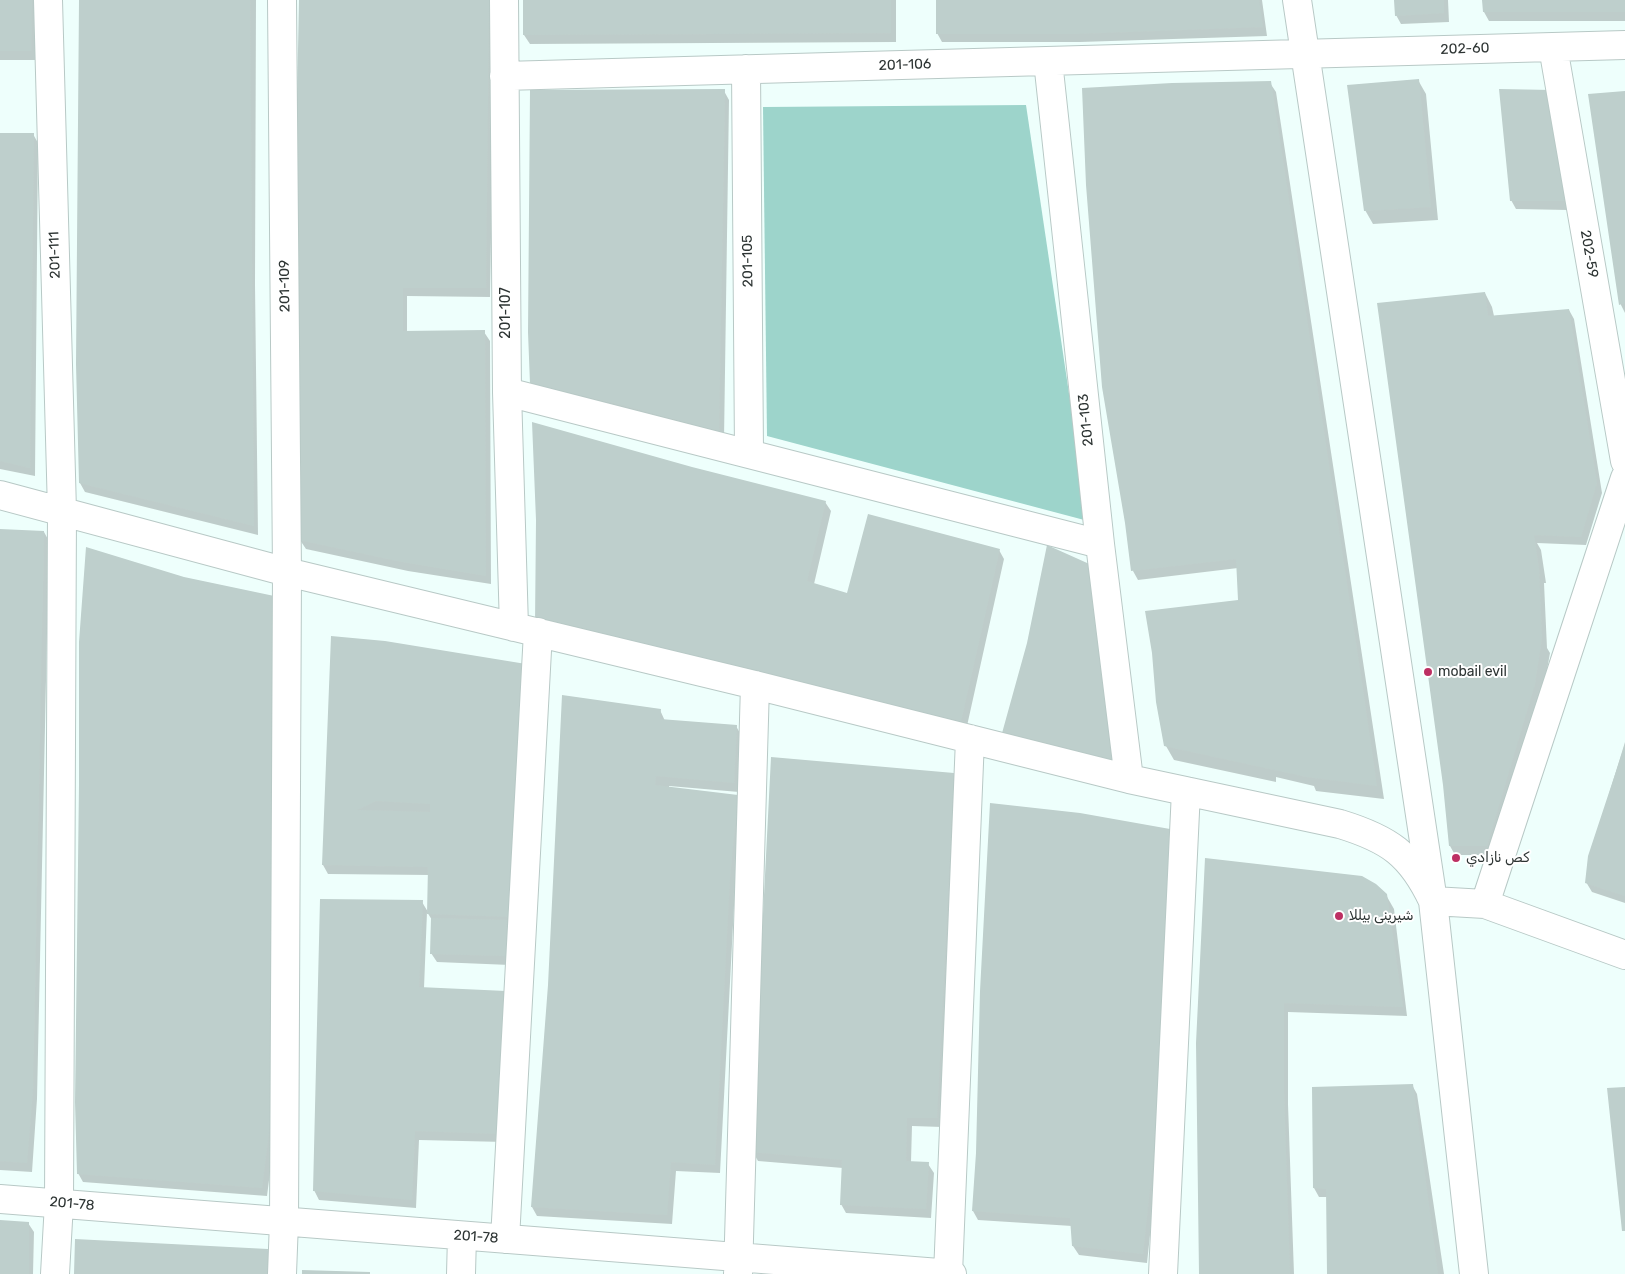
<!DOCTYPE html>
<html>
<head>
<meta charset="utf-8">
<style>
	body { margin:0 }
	canvas { display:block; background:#eefffc }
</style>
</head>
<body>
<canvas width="1625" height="1274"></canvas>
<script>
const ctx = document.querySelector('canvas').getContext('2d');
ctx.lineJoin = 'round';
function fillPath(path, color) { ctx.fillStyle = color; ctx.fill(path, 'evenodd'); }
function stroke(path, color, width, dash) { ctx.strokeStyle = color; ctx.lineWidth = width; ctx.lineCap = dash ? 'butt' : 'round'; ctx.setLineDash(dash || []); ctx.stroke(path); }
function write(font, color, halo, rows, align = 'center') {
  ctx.font = font + ' Rubik,Cairo,sans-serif'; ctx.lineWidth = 4; ctx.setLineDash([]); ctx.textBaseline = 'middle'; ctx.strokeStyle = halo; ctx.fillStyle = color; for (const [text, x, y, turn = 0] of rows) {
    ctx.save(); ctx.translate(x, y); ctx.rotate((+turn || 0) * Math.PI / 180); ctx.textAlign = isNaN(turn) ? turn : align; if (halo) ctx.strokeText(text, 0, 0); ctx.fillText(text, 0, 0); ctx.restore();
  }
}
fillPath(new Path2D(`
	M1026,105l62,416 -321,-85 -4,-329z`), '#9dd4cb');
fillPath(new Path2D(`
	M0,0h37l-1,60h-36z
	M81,0h175l-1,284 3,251 -173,-43 -5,-9z
	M300,0h195l-5,297 -83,-1v36h77l6,9 1,243 -83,-13 -102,-22 -6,-9z
	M524,0h372v42l-366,2 -6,-9z
	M938,0h324l5,36 -187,6h-138l-5,-9z
	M1395,0h53l1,22 -48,2 -5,-9z
	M1483,0h142v21h-136l-5,-9z
	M1418,80l8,14 12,126 -65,4 -8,-14z
	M1270,83l6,9 108,707 -68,-8 -2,-5 -38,-9v5l-102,-22 -8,-14 73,-145 -1,-33 -100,12 -5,-9z
	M724,91l5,9 -5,340 -187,-47z
	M1551,91l17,119 -52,-1 -5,-9z
	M1625,92v221l-4,-8 -31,-210z
	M0,134h33l5,9 -3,333 -35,-7z
	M1485,293l7,14 2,9 75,-6 5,9 28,174 -16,52 -49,-2 4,7 5,33h-2l3,65 3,5 -8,45 -50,157h-37l-5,-9z
	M691,469l134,33 6,9 -17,73 34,11 151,-45 5,9 -39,176 -428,-112z
	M0,531l44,1 5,9 -12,558 -5,73 -32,-2z
	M332,637l193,28 -15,300 -73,-3 -6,-9 1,-33 -5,-8 -3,76 81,154 -86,-2 -3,68 -97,-8 -5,-10 108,-288 6,10 1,-37 -101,-1 -5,-9z
	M660,710l5,11 71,5 5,9 -2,57 -70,-6v2l68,8 5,9 -7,82 -15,286 -44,-2 -4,53 -135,-8 -5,-9z
	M1625,742v161l-33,-11 -6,-10 4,-26z
	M953,774l5,9 -16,344 -30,-1 -1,36 17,2 6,9 -3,45 -85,-5 -5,-9 2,-36 -85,-7 -5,-9z
	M81,784l196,334 -10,78 -184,-14 -5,-9z
	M1169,830l5,9 -17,331 -10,93 -68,-8 -6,-9 -1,-20 -94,-6 -5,-9 4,-58z
	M1293,873l93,22 8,14 13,107 -119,-4v92l6,170h-94z
	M1412,1085l5,9 27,180h-116l-1,-77h-8l-5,-9z
	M0,1222l28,1 6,9 -1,42h-33z
	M267,1250l5,9v15h-196z`), '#0003');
fillPath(new Path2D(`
	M0,0h32l-1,51h-31z
	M79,0h171l4,526 -175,-43 -3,-119z
	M299,0h190l-3,288h-83v43l82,-1 1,246 -84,-14 -103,-22 -3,-389z
	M523,0h368v33l-368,2z
	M936,0h323l4,27 -189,7h-138z
	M1394,0h50v13l-49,3z
	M1482,0h143v12h-142z
	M1419,79l12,128 -67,4 -17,-126z
	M1271,81l90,595 16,110 -70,-9 -143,-31 -8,-44 -4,-49 -7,-42 93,-11 -2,-41 -105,12 -6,-48 -23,-136 -16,-202 -4,-97 90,-5z
	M725,89l-6,343 -93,-26 -96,-22 -2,-52 2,-242z
	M1499,89l53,1 12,111h-54z
	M1625,91v212l-6,2 -31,-211z
	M0,133h34l-4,335 -30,-7z
	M1485,292l3,24 81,-7 28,174 -16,54 -47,-2 5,34 3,69 -7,46 -48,162h-38l-6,-61 -66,-482z
	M532,422l160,45 134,34 -19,80 40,12 21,-79 132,35 -40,177 -425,-102 1,-104z
	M0,529l44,2 -11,558 -6,74 -27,-2z
	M1047,545l49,22 20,203 -117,-26 28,-101z
	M86,547l98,30 95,20 -7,511 -10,80 -185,-14 -2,-72 4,-318v-142z
	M331,636l54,5 141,23 -11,253 -88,-3 1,-47 -106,-2zM376,801l54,3v8l-73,-2z
	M562,695l99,14 -1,10 77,6 -3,58 -78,-7 -1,9 83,10 -8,82 -15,288 -44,-3 -4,53 -136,-8 17,-222z
	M1625,744v152l-40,-13 3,-27z
	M771,757l183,16 -17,345h-30l-1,43 23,1 -3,47 -86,-4 2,-45 -91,-8z
	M990,803l90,10 90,16 -8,208 -9,123 -10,94 -71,-8 -2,-28 -98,-7 4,-58 4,-162z
	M1205,858l157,18 14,8 11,10 16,113 -119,-4v91l6,180h-91l-3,-231z
	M320,899l103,1 -4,87 87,4 -5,143 -86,-3 -3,69 -99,-9z
	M431,918l76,2 -1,36 -76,-2z
	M1413,1084l25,190h-111l-1,-85 -13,-1 -1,-101z
	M1625,1087v144h-3l-15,-143z
	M0,1220l29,2v52h-29z
	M75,1239l193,10 -1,25h-193z
	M302,1270l68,2v2h-68z`), '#becfcc');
const minor = new Path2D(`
	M48,0l14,511 -3,692 -4,71
	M504,0l3,392 7,235
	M1297,0l136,901 41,373
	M1553,47l72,414
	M1048,61l52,483 29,235
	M746,69l3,384
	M504,76l1121,-31
	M507,392l593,152
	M0,495l287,77 468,113 374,94 211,45c49,15 71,30 93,77l52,3 140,51
	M1485,904l140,-426
	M0,1199l952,75
	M505,1239l33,-607
	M282,1274l2,-52 3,-650 -5,-572
	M461,1274l1,-38
	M738,1274l17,-589
	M948,1274l22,-535
	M1163,1274l23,-483`);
stroke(minor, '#b8c9c6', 30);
stroke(minor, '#fff', 28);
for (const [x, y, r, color] of [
	[1428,672,5,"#bd3063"],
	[1456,858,5,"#bd3063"],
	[1339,916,5,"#bd3063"]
]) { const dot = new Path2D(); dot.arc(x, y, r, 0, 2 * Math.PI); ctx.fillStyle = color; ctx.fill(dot); stroke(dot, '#fff', 2); }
write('14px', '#2d3433', '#fff', [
	["202-60",1465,49,-2],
	["201-106",905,65,-2],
	["202-59",1589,254,80],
	["201-111",55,255,-92],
	["201-105",748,261,-91],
	["201-109",285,286,-91],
	["201-107",506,313,-90],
	["201-103",1086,420,-96],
	["201-78",72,1204,5],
	["201-78",476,1237,4]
]);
write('14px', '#2d3433', '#fff', [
	["mobail evil",1438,672],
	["كص نازادي",1466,858],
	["شيرينی بیللا",1349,916]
], 'left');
</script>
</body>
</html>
